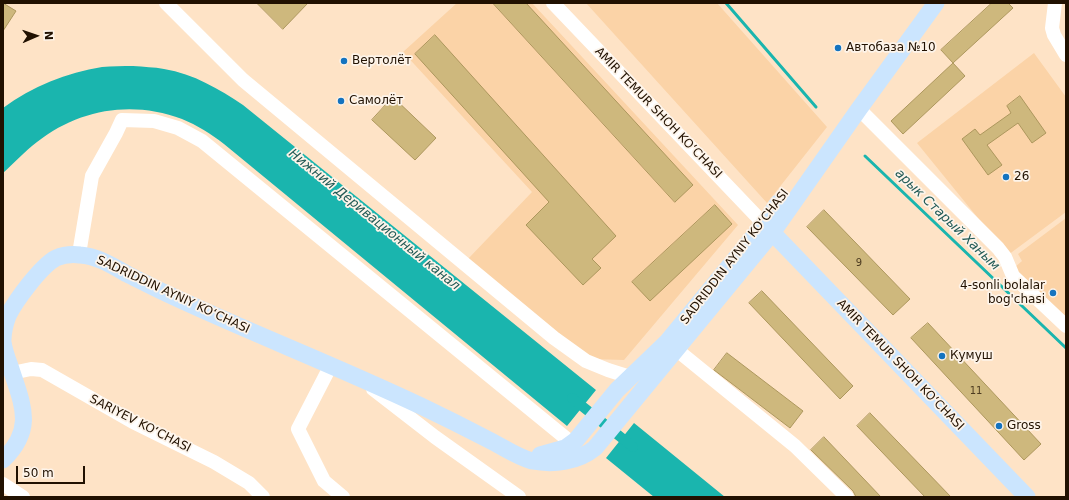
<!DOCTYPE html>
<html>
<head>
<meta charset="utf-8">
<style>
	body { margin:0 }
	#map { position:relative; width:1069px; height:500px; overflow:hidden; background:#fee3c6; font-family:"DejaVu Sans",sans-serif }
	canvas { display:block }
	.frame { position:absolute; inset:0; border:4px solid #211101; pointer-events:none }
	.north { position:absolute; left:16px; top:16px; width:40px; height:40px; -webkit-text-stroke:3px #fdf4ea; paint-order:stroke; rotate:88deg; font-size:11px; font-weight:700; line-height:16px; text-align:center; color:#211101 }
	.north::after { content:''; display:block; margin:auto; width:14px; height:18px; background:#211101; clip-path:polygon(50% 0,100% 100%,50% 72%,0 100%) }
	.scale { position:absolute; left:16px; top:466px; width:69px; height:18px; box-sizing:border-box; border:2px solid #211101; border-top:0; padding-left:5px; font-size:12px; line-height:14px; white-space:nowrap; color:#211101; -webkit-text-stroke:3px #fdf4ea; paint-order:stroke }
</style>
</head>
<body>
<div id="map">
<canvas width="1069" height="500"></canvas>
<div class="frame"></div>
<div class="north">N</div>
<div class="scale">50 m</div>
</div>
<script>
const ctx = document.querySelector('canvas').getContext('2d');
ctx.lineJoin = 'round';
function fillPath(path, color) { ctx.fillStyle = color; ctx.fill(path, 'evenodd'); }
function stroke(path, color, width, dash) { ctx.strokeStyle = color; ctx.lineWidth = width; ctx.lineCap = dash ? 'butt' : 'round'; ctx.setLineDash(dash || []); ctx.stroke(path); }
function write(font, color, halo, rows, align = 'center') {
  ctx.font = font + ' "DejaVu Sans",sans-serif'; ctx.lineWidth = 3.5; ctx.setLineDash([]); ctx.textBaseline = 'middle'; ctx.strokeStyle = halo; ctx.fillStyle = color; for (const [text, x, y, turn = 0] of rows) {
    ctx.save(); ctx.translate(x, y); ctx.rotate((+turn || 0) * Math.PI / 180); ctx.textAlign = isNaN(turn) ? turn : align; if (halo) ctx.strokeText(text, 0, 0); ctx.fillText(text, 0, 0); ctx.restore();
  }
}
fillPath(new Path2D(`
	M457,3h75l206,222 -114,135 -33,-1 -124,-99 65,-68 -129,-140z
	M586,3h131l110,124 -60,76z
	M1034,53l32,44v115l-58,43 -91,-112z
	M1066,218v100l-52,-50 8,-7 -4,-7z`), '#fbd3a7');
fillPath(new Path2D(`
	M133,66c11,1 21,1 31,3 30,5 55,20 79,36l353,285 -29,36 -343,-282c-13,-10 -27,-19 -42,-25 -50,-19 -103,-10 -145,23 -12,9 -23,21 -34,31v-65c29,-22 64,-35 99,-41 10,-1 21,-1 31,-1z
	M634,423l91,74h-71l-48,-39z`), '#1ab5ae');
stroke(new Path2D(`
	M726,3l90,104
	M865,156l201,192`), '#1ab5ae', 3);
stroke(new Path2D(`
	M572,398l61,49`), '#1ab5ae', 10);
const building = new Path2D(`
	M3,3l13,8 -13,20z
	M257,3h51l-25,26z
	M493,3h33l167,182 -18,17z
	M992,3h16l5,5 -60,55 12,13 -62,58 -12,-13 62,-58 -12,-13z
	M435,35l181,201 -24,23 9,9 -18,17 -57,-60 23,-23 -134,-148z
	M1020,96l26,37 -14,10 -14,-20 -31,22 15,20 -14,10 -26,-36 13,-10 5,6 31,-22 -4,-7z
	M393,97l43,41 -21,22 -43,-40z
	M715,205l17,19 -82,77 -18,-19z
	M824,210l86,89 -17,16 -86,-88z
	M762,291l91,95 -13,13 -91,-96z
	M928,323l113,121 -17,16 -113,-122z
	M727,353l76,58 -13,17 -76,-58z
	M870,413l81,84h-26l-68,-71z
	M824,437l57,60h-25l-3,-6 -42,-41z`);
fillPath(building, '#ceb87d');
stroke(building, '#ad975d', 1);
stroke(new Path2D(`
	M166,3l77,77 311,258 32,23 22,9 22,7
	M553,3l211,221
	M1055,3l-3,25 2,7 12,20
	M859,109l139,139 7,9 8,19 53,50
	M79,254l13,-78 24,-43 6,-13 32,1 24,7 24,13 371,303
	M677,350l118,96 52,51
	M331,365l-33,64 26,52 19,16
	M12,373l19,-4 11,1 91,52 81,40 35,21 14,14
	M373,389l62,48 84,60
	M3,484l20,13`), '#fff', 14);
stroke(new Path2D(`
	M765,225l262,272
	M3,340c0,-8 2,-16 5,-24 7,-15 33,-50 48,-58 7,-3 16,-4 24,-3 17,1 33,11 47,19 16,8 31,16 47,23 82,38 165,70 247,109 23,11 45,22 68,34 14,7 28,17 43,21 22,4 46,1 63,-13l177,-215 87,-124 77,-106
	M3,342c1,8 4,16 7,24 12,38 26,62 -7,94
	M540,455l25,-7 11,-8 41,-50 50,-48 97,-118 14,-21`), '#cbe5fe', 17);
for (const [x, y, r, color] of [
	[838,48,4,"#1473bf"],
	[344,61,4,"#1473bf"],
	[341,101,4,"#1473bf"],
	[1006,177,4,"#1473bf"],
	[1053,293,4,"#1473bf"],
	[942,356,4,"#1473bf"],
	[999,426,4,"#1473bf"]
]) { const dot = new Path2D(); dot.arc(x, y, r, 0, 2 * Math.PI); ctx.fillStyle = color; ctx.fill(dot); stroke(dot, '#fdf4ea', 1.5); }
write('10px', '#4c3b20', null, [
	["9",859,263],
	["11",976,391]
]);
write('12px', '#211101', '#fdf4ea', [
	["Автобаза №10",846,48],
	["Вертолёт",352,61],
	["Самолёт",349,101],
	["26",1014,177],
	["4-sonli bolalar",1045,286,"right"],
	["bog'chasi",1045,300,"right"],
	["Кумуш",950,356],
	["Gross",1007,426]
], 'left');
write('12px', '#211101', '#fdf4ea', [
	["AMIR TEMUR SHOH KO‘CHASI",658,113,46],
	["SADRIDDIN AYNIY KO‘CHASI",735,257,-52],
	["SADRIDDIN AYNIY KO‘CHASI",173,295,25],
	["AMIR TEMUR SHOH KO‘CHASI",900,365,46],
	["SARIYEV KO‘CHASI",140,424,27]
]);
write('italic 13px', '#225a56', '#fdf4ea', [
	["Нижний Деривационный канал",374,220,39],
	["арык Старый Ханым",947,220,44]
]);
</script>
</body>
</html>
